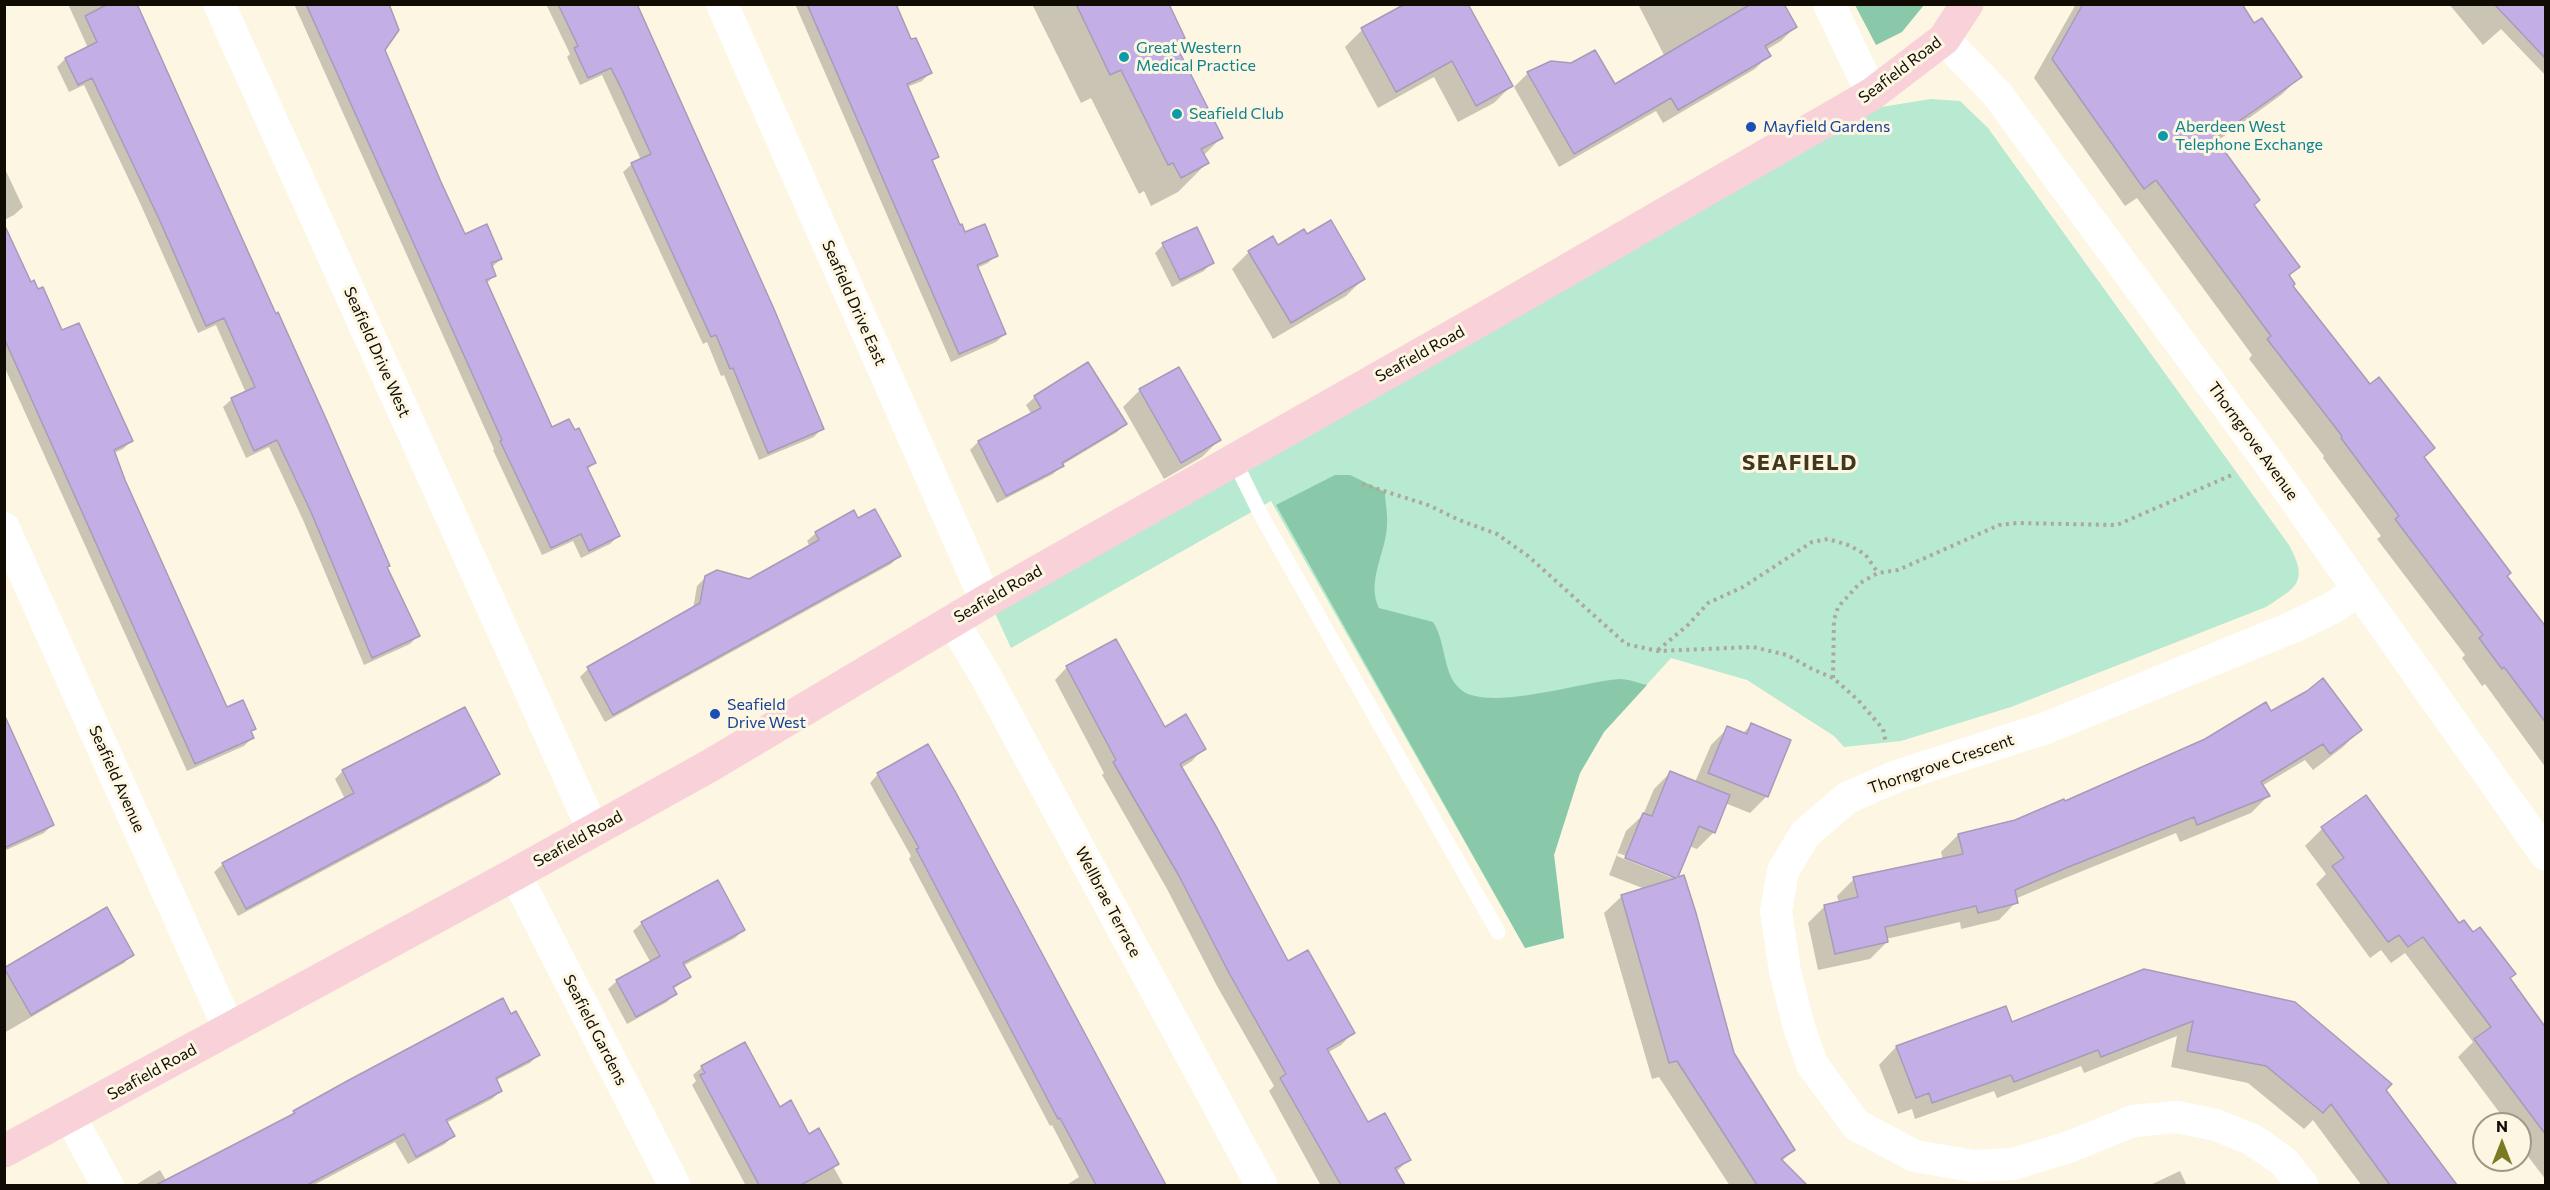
<!DOCTYPE html>
<html>
<head>
<meta charset="utf-8">
<style>
	body { margin:0 }
	#map { position:relative; width:2550px; height:1190px; overflow:hidden; background:#fdf6e2; font-family:Commissioner,sans-serif }
	canvas { display:block }
	.frame { position:absolute; inset:0; border:6px solid #100c03; pointer-events:none }
	.north { position:absolute; left:2472px; top:1112px; width:60px; height:60px; box-sizing:border-box; background:#fdf6e2; border:2px solid #9e9889; border-radius:50%; rotate:0deg; font-size:16px; font-weight:700; line-height:24px; text-align:center; color:#100c03 }
	.north::after { content:''; display:block; margin:auto; width:21px; height:27px; background:#7a7a22; clip-path:polygon(50% 0,100% 100%,50% 72%,0 100%) }
</style>
</head>
<body>
<div id="map">
<canvas width="2550" height="1190"></canvas>
<div class="frame"></div>
<div class="north">N</div>
</div>
<script>
const ctx = document.querySelector('canvas').getContext('2d');
ctx.lineJoin = 'round';
function fillPath(path, color) { ctx.fillStyle = color; ctx.fill(path, 'evenodd'); }
function stroke(path, color, width, dash) { ctx.strokeStyle = color; ctx.lineWidth = width; ctx.lineCap = dash ? 'butt' : 'round'; ctx.setLineDash(dash || []); ctx.stroke(path); }
function write(font, color, halo, rows, align = 'center') {
  ctx.font = font + ' Commissioner,sans-serif'; ctx.lineWidth = 6; ctx.setLineDash([]); ctx.textBaseline = 'middle'; ctx.strokeStyle = halo; ctx.fillStyle = color; for (const [text, x, y, turn = 0] of rows) {
    ctx.save(); ctx.translate(x, y); ctx.rotate((+turn || 0) * Math.PI / 180); ctx.textAlign = isNaN(turn) ? turn : align; if (halo) ctx.strokeText(text, 0, 0); ctx.fillText(text, 0, 0); ctx.restore();
  }
}
fillPath(new Path2D(`
	M1931,99l29,2 28,27 301,417c20,37 8,42 -23,62l-255,100 -110,34 -57,6 -10,-11 -87,-56 -76,-22 -67,74 -24,41 -26,82 10,83 -39,10 -254,-447 -260,147 -16,-35 886,-506z`), '#b8e9d1');
fillPath(new Path2D(`
	M1855,5h69l-22,27 -26,13z
	M1335,475h15l35,17c0,11 3,22 2,33 -1,28 -21,56 -8,83l54,14c14,22 9,51 27,67 26,24 125,-8 160,-10 8,0 18,4 27,6l-43,47 -24,41 -26,82 10,83 -39,10 -249,-443z`), '#89c9aa');
fillPath(new Path2D(`
	M68,4h68l252,562 -2,2 32,68 -8,8 -46,21 -61,-145 -34,-73 -23,11 -23,-51 9,-8 14,-6 -30,-68 -18,8 -58,-130 -56,-118 -15,7 -12,-25 8,-8 23,-11z
	M294,4h91l-2,46 81,186 37,23 -10,9 4,7 -9,9 65,145 43,34 -7,7 32,65 -9,9 -29,14 -8,-17 -31,14 -49,-105 1,-1z
	M546,4h90l186,424 -8,9 -55,23 -35,-85 -3,1 -14,-34 -4,2 -80,-172 9,-8 9,-4 -39,-85 -22,10 -13,-28 3,-3z
	M795,4h99l17,37 19,32 -8,8 -15,6 30,70 -6,6 28,64 5,7 32,21 -8,8 -11,5 28,66 -9,8 -45,20z
	M1032,4h139l-3,2 15,32 -8,9 46,91 -18,18 4,7 -29,29 -27,14 -7,-15 -5,3 -48,-96 -10,5z
	M1408,4l103,82 -17,17 -36,19 -24,-45 -56,31 -33,-61 17,-17z
	M1638,4h106l2,5 49,18 -14,14 -15,9 3,5 -14,14 -92,54 -7,-12 -97,56 -45,-80 14,-14 87,13 50,-29z
	M2076,4h164l14,21 46,52 -19,18 -65,47 37,63 45,61 -10,11 3,9 78,100 64,62 -10,10 123,171v139l-61,-84 -3,2 -20,-28 3,-3 -88,-116 4,-3 -58,-78 1,-2 -75,-97 3,-4 -115,-157 -12,8 -91,-128z
	M2449,4h97v72l-45,-47 -18,16z
	M4,167l19,40 -9,8 -10,5z
	M4,227l26,57 101,157 -8,8 -9,4 10,28 103,228 27,19 -4,5 2,5 -8,8 -57,25 -183,-405z
	M1163,245l49,17 -8,9 -32,16 -17,-34z
	M1278,247l85,32 -17,17 -73,43 -41,-70 17,-17z
	M1140,390l79,50 -17,17 -38,22 -41,-72z
	M1035,397l90,27 -8,8 -55,33 -9,9 -56,29 -27,-53 8,-8 54,-27 -6,-10z
	M858,520l41,36 -8,8 -286,158 -25,-45 8,-8 105,-60 4,-23 9,-9 43,3 61,-33 -3,-6 9,-8z
	M1067,667l97,62 40,19 -12,13 -11,7 106,195 66,70 -12,12 -14,8 40,72 42,34 -13,13 7,14h-82l-52,-95 5,-5 -57,-100 -50,-97 -65,-114 2,-2 -49,-93z
	M2271,713l89,17 -17,17 -30,23 -8,-10 -43,26 6,10 -17,17 -71,29 -4,-9 -128,52 -33,14 1,3 -17,18 -38,9 -1,-7 -74,17 1,3 -17,17 -52,11 -10,-47 17,-17 14,-3 -2,-7 17,-17 89,-20 -2,-7 17,-17 57,-13 49,-19z
	M4,718l49,106 -9,9 -40,18z
	M1751,725l16,71 -17,17 -25,-10 -11,29 -17,17 -8,-3 -14,33 58,174 60,97 -12,12 24,24h-75l-71,-109 -7,2 -48,-166 18,-17 23,-7 -36,-14 17,-44 17,-16 11,-26 17,-17 24,10 16,-37 17,-17 14,6zM1618,853l52,20v4l-53,-21z
	M343,771l156,3 -9,8 -252,134 -24,-44 9,-8 122,-65 -10,-20z
	M878,774l282,410 1,2h-96l14,-9 -27,-52 -2,1 -141,-267 2,-3 -41,-73z
	M2322,829l137,96 49,54 38,51v150l-26,-34v-22h-12l-50,-67 15,-15 -68,-89 -14,10 -10,-13 -11,8 -54,-74 10,-10 -21,-28z
	M106,909l26,45 -8,9 -120,70v-63z
	M642,923l101,7 -8,8 -52,28 6,11 -16,12 2,5 -8,8 -40,22 -19,-35 9,-8 34,-18 -18,-32z
	M2144,971l240,119 70,96h-92l-49,-66 -9,9 -56,-46 -77,-16 6,-31 -93,37 -3,-7 -84,32 -3,-7 -79,28 -3,-10 -14,5 -19,-49 17,-18 109,-40 7,17z
	M511,1016l27,39 -8,8 -35,18 6,10 -9,8 -46,24 7,13 -8,8 -37,20 -13,-22 -83,44h-178l26,-16 7,12 120,-63 7,-7z
	M702,1067l106,69 29,28 -3,4 10,18h-98l-54,-101 4,-4 -3,-6z
	M2180,1171l7,15h-39z`), '#0003');
const building = new Path2D(`
	M108,4h29l139,310 2,-2 49,109 63,145 -3,1 33,69 -48,22 -61,-146 -34,-72 -23,11 -23,-53 24,-11 -31,-69 -18,8 -46,-105 -68,-143 -14,7 -13,-27 32,-16 -12,-26z
	M306,4h83l10,26 -14,20 56,132 24,52 22,-10 15,35 -11,4 5,13 -10,4 66,147 17,-8 6,11 4,-2 17,35 -9,4 33,69 -31,15 -8,-17 -30,14 -51,-107 2,-1z
	M558,4h79l137,305 50,120 -56,24 -35,-85 -3,1 -14,-34 -5,2 -80,-174 20,-9 -29,-64 -11,-22 -23,10 -14,-30 4,-2z
	M807,4h89l15,35 5,-1 16,35 -25,11 32,73 -7,3 28,65 2,-1 3,8 20,-8 13,32 -21,9 29,69 -47,20z
	M1076,4h93l16,34 -10,5 48,95 -22,11 8,14 -28,15 -8,-15 -5,2 -47,-95 -11,5z
	M1405,4h63l45,82 -37,20 -24,-45 -56,31 -35,-64z
	M1751,4h33l13,23 -32,19 6,10 -93,54 -7,-12 -97,56 -47,-82 24,-11 20,2 24,-13 20,34z
	M2083,4h159l12,19 8,-5 40,59 -87,61 45,62 -6,5 46,62 -11,8 6,9 -2,2 77,98 9,-7 56,71 -11,9 87,116 -4,3 39,51v96l-42,-56 -2,2 -23,-31 4,-3 -88,-116 4,-3 -58,-78 1,-2 -75,-97 4,-3 -115,-156 -12,9 -92,-130z
	M2494,4h52v55z
	M1331,220l34,59 -74,44 -43,-72 25,-15 5,9 26,-16 3,5z
	M4,224l27,58 3,-2 4,9 5,-2 19,43 17,-7 54,118 -19,9 11,30 102,227 16,-7 13,29 -5,2 3,7 -59,26 -191,-426z
	M1197,227l17,36 -34,17 -18,-37z
	M1088,362l39,62 -65,39 2,3 -58,30 -28,-55 63,-33 -7,-12z
	M1179,367l42,73 -40,23 -42,-74z
	M875,509l26,47 -288,159 -26,-48 113,-64 5,-27 12,-6 32,9 70,-39 -4,-8 39,-22 4,8z
	M1116,639l49,88 21,-13 20,35 -26,15 37,64 71,133 20,-11 47,83 -28,16 41,73 17,-9 26,47 -16,8 10,17h-64l-61,-107 6,-4 -57,-101 -50,-97 -66,-114 3,-2 -50,-94z
	M2323,678l39,52 -32,24 -7,-10 -62,38 9,14 -73,29 -3,-8 -128,51 -51,22 3,13 -40,10 -2,-7 -91,21 3,15 -53,12 -11,-49 34,-8 -5,-20 110,-23 -5,-20 57,-14 49,-21 1,2 140,-62 61,-37 5,9 36,-20z
	M465,707l35,67 -254,135 -24,-46 132,-70 -12,-23z
	M4,714l50,111 -50,23z
	M1751,723l40,17 -23,57 -60,-24 19,-47 20,8z
	M928,744l27,47 211,394h-70l-36,-67 -2,1 -142,-270 3,-1 -42,-75z
	M1670,771l60,24 -15,38 -16,-7 -21,51 6,-2 12,38 38,140 61,97 -14,9 26,26h-50l-80,-124 -8,2 -48,-168 55,-17 -51,-20 18,-45 9,3z
	M2366,795l93,128 5,-3 9,12 7,-5 36,47 -6,4 36,50v107l-72,-96 17,-12 -68,-90 -15,10 -9,-12 -11,7 -56,-76 12,-8 -23,-31z
	M718,880l27,50 -62,33 8,14 -18,10 4,7 -41,23 -20,-37 44,-24 -19,-34z
	M107,907l27,48 -103,60 -27,-47z
	M2144,969l151,33 97,82 -6,6 71,95h-67l-59,-81 -8,9 -57,-47 -79,-15 6,-30 -92,36 -3,-7 -84,32 -3,-7 -79,28 -3,-10 -13,5 -20,-52 110,-40 6,16z
	M503,998l8,16 5,-3 24,44 -44,23 6,13 -56,29 9,16 -39,21 -12,-23 -97,51h-151l139,-72 -2,-2 56,-31z
	M745,1042l35,65 11,-7 18,34 10,-6 20,36 -38,21h-42l-59,-110 5,-2 -4,-7z`);
fillPath(building, '#c3afe6');
stroke(building, '#a69bb9', 1.5);
stroke(new Path2D(`
	M1362,484l66,21 31,15 38,14 31,22 98,88 32,7 95,-4 34,8 25,14 21,9 25,22 25,29 3,14
	M1658,650l30,-25 20,-22 35,-16 69,-45 16,-3 20,6 17,9 13,19
	M1833,678l1,-58 4,-13 22,-24 18,-10 20,-3 101,-45 18,-2 100,2 117,-51`), '#aea898', 4, [3, 4.5]);
stroke(new Path2D(`
	M1234,460l28,57 236,415`), '#fff', 15);
stroke(new Path2D(`
	M219,4l374,826
	M722,4l264,597
	M1829,4l43,90
	M1944,39l53,55 270,366 279,395
	M4,528l225,501
	M952,620l33,55 277,511
	M515,874l160,312
	M70,1117l38,69
	M2303,1186l-19,-24 -31,-22 -37,-15 -39,-8 -44,4 -64,26 -56,17 -40,2 -58,-10 -59,-31 -44,-61 -13,-37 -14,-56 -9,-60 7,-40 22,-37 42,-36 50,-22 149,-48 247,-101 43,-21 22,-17`), '#fff', 32);
stroke(new Path2D(`
	M4,1151l511,-277 196,-109 275,-164 507,-288 379,-219 72,-55 23,-35`), '#f8d2d8', 33);
for (const [x, y, r, color] of [
	[1124,57,6,"#0f9aa8"],
	[1177,114,6,"#0f9aa8"],
	[1751,127,6,"#1a4fb4"],
	[2163,136,6,"#0f9aa8"],
	[715,714,6,"#1a4fb4"]
]) { const dot = new Path2D(); dot.arc(x, y, r, 0, 2 * Math.PI); ctx.fillStyle = color; ctx.fill(dot); stroke(dot, '#fdf6e2', 2); }
write('16px', '#0d838f', '#fdf6e2', [
	["Great Western",1136,48],
	["Medical Practice",1136,66],
	["Seafield Club",1189,114],
	["Aberdeen West",2175,127],
	["Telephone Exchange",2175,145]
], 'left');
write('16px', '#100c03', '#fdf6e2', [
	["Seafield Road",1900,70,-37],
	["Seafield Drive East",854,303,66],
	["Seafield Drive West",377,352,66],
	["Seafield Road",1420,354,-29],
	["Thorngrove Avenue",2253,441,54],
	["Seafield Road",998,594,-30],
	["Thorngrove Crescent",1941,764,-19],
	["Seafield Avenue",117,779,66],
	["Seafield Road",578,839,-29],
	["Wellbrae Terrace",1108,902,62],
	["Seafield Gardens",595,1030,63],
	["Seafield Road",152,1072,-29]
]);
write('16px', '#164399', '#fdf6e2', [
	["Mayfield Gardens",1763,127],
	["Seafield",727,705],
	["Drive West",727,723]
], 'left');
ctx.letterSpacing = '1.5px';
write('bold 22px', '#41371c', '#fdf6e2', [
	["SEAFIELD",1800,463]
]);
ctx.letterSpacing = '0px';
</script>
</body>
</html>
